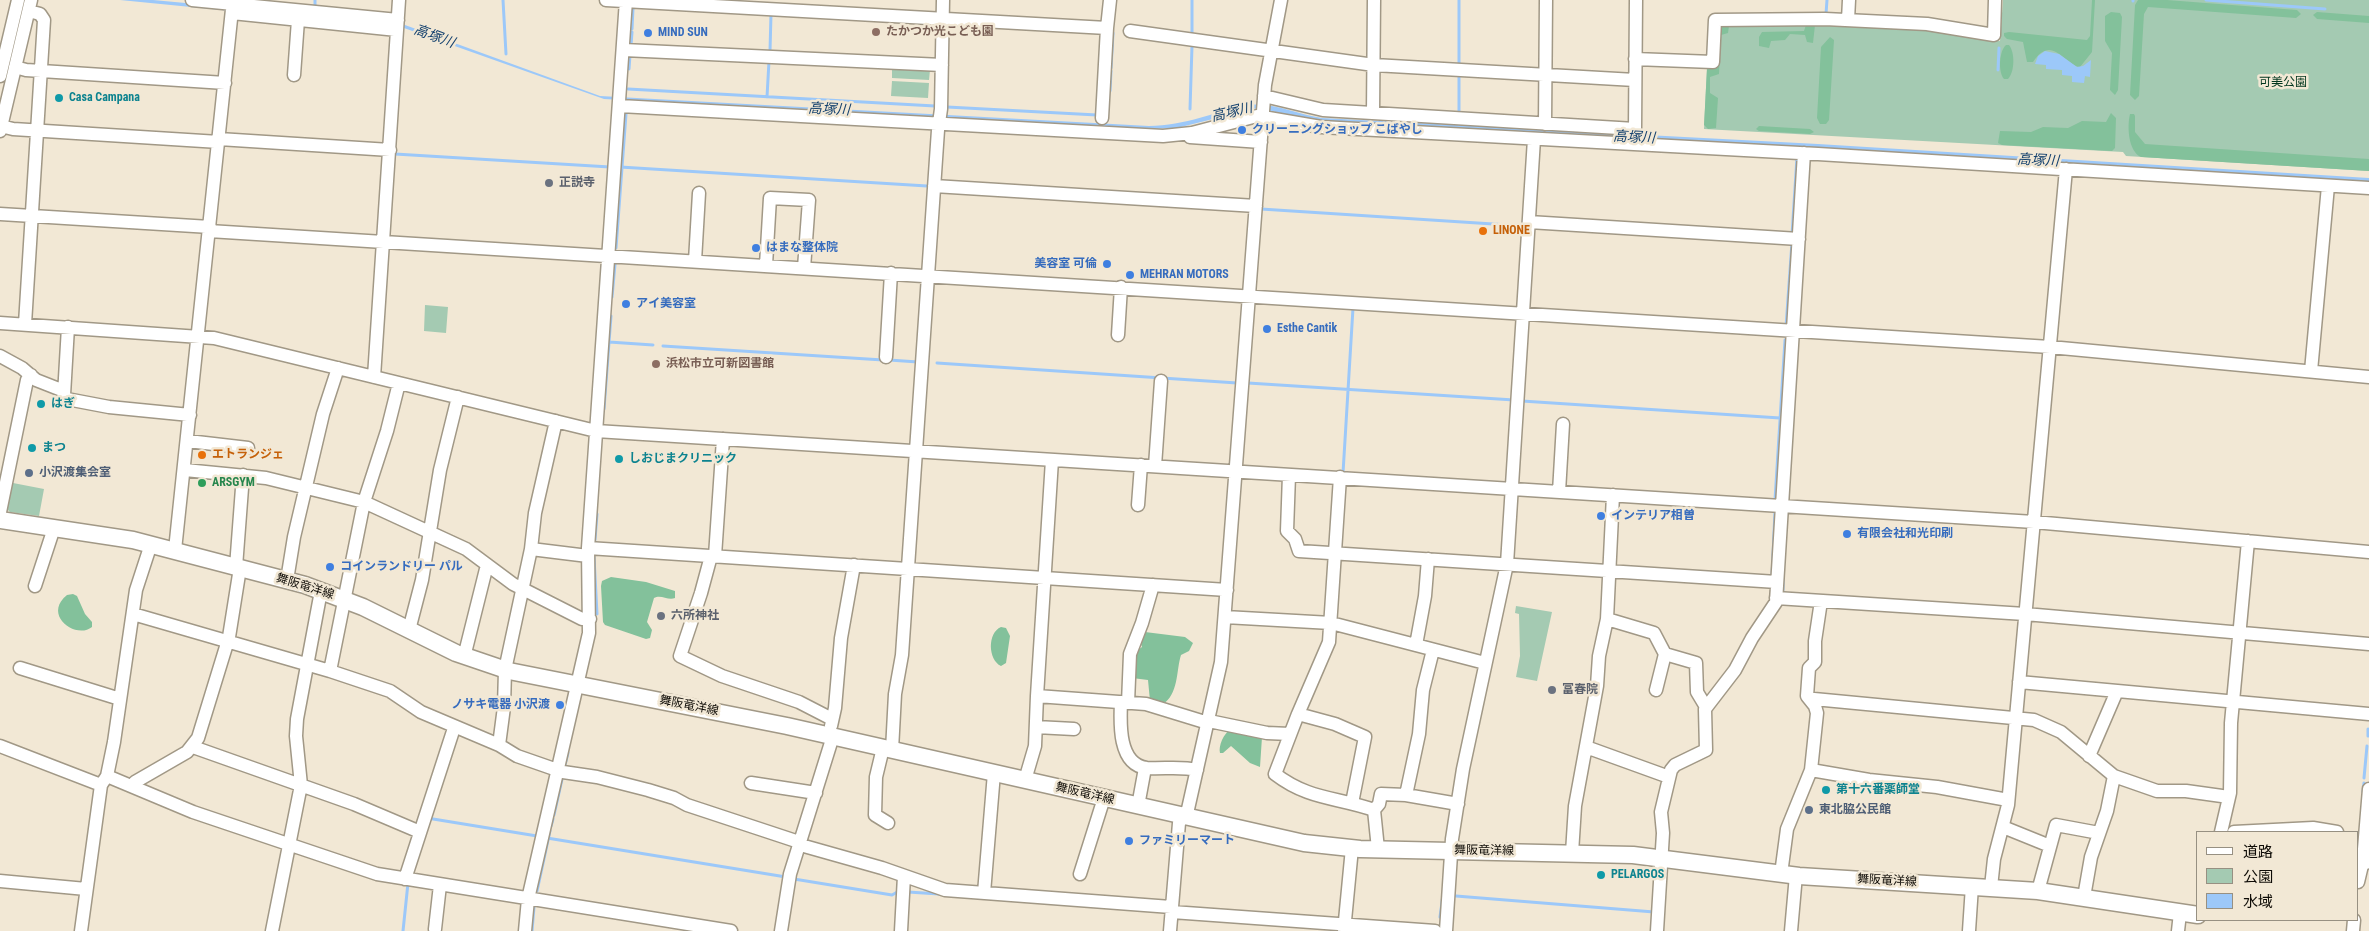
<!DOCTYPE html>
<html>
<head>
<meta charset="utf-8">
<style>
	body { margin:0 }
	#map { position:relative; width:2369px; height:931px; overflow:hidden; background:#f2e8d5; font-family:"Roboto Condensed","Noto Sans JP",sans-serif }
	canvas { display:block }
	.legend { position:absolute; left:2196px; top:831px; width:162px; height:90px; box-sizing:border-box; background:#f2e8d5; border:1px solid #979082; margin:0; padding:6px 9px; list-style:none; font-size:15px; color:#0e0b06 }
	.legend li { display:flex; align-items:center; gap:10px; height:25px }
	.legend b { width:25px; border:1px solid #979082 }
</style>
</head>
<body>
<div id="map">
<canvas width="2369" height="931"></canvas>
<ul class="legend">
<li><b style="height:6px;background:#fff"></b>道路</li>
<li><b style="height:14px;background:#a4cab2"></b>公園</li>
<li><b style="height:14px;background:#9cc8f9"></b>水域</li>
</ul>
</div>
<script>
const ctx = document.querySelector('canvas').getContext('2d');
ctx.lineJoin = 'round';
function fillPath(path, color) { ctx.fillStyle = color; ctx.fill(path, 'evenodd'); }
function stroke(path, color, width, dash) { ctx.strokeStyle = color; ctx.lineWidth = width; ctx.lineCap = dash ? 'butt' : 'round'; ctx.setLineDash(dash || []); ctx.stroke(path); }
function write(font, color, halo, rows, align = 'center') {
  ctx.font = font + ' "Roboto Condensed","Noto Sans JP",sans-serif'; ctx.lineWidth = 5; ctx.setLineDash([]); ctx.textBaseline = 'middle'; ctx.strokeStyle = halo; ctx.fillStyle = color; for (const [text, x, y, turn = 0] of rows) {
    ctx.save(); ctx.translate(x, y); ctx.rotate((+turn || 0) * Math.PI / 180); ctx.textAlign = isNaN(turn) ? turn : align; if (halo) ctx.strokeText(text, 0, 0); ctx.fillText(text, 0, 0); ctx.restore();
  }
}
fillPath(new Path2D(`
	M2003,0h366v171l-243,-15 -3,-4 -419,-23 3,-63 12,-42 106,-1 102,5 73,13z
	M892,68l38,2 -1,10 -37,-2z
	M892,81l37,2 -1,15 -37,-2z
	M425,305l23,2 -2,26 -22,-2z
	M13,483l31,6 -5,27 -29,-4 -3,-3z
	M1516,606l36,6 -15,69 -21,-4 4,-21 -1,-42 -4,-1z`), '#a4cab2');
fillPath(new Path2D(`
	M2092,0h3l-3,52 -12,15c-16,-2 -28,-34 -47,-5h-6l-4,-20 -16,-3 -3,-3v-3l5,-1 78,8 3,-4z
	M2138,0h29l130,10 4,4 -5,4 -148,-11 -4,7 -5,82 -4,4 -5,-5 5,-90z
	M2111,12l9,1 2,4 -4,73 -3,5 -5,-5 2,-37 -7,-12v-25z
	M2317,12l52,4v7l-52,-4 -4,-4z
	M1806,25h9l-2,18 -6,-1 -2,-7 -15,-1 -5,6 -14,1 -2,7 -10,-2v-9l3,-5 42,-1z
	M1719,26h10l-1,7 -7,2 -2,39 -9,3v16l8,5 -2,30 -8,1 -4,-4 3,-55z
	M1830,37l4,3 -5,80 -3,4h-6l-3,-6 4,-71z
	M2006,45h3c6,7 6,27 -1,34h-4c-6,-7 -5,-28 2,-34z
	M2111,113l5,5 -1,30 -3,3 -110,-6 -4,-2 2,-12 31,1 12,-5 25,1 14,-7 24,1z
	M2130,114h4l1,2v16l10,12 224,15v12l-228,-14c-13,-6 -14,-31 -11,-43z
	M1759,126l51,3 4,3 -4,2 -51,-3 -3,-2z
	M611,577l35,5 29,9v7c-7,3 -14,-4 -21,0l-7,24 5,8 -2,8 -4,1 -41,-14 -2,-3 -2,-36 1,-5z
	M73,594l4,2 8,18 7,8v5c-16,13 -50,-12 -25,-32z
	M1001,627l5,1 4,8 -4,27 -5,3c-13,-6 -14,-33 0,-39z
	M1145,632l40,5 8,6 -4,8 -8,4c-5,16 -2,39 -19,50l-12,-4 -2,-21 -16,-2 3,-26 7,-5 -2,-6z
	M1230,730l32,7 -2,30 -10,-4 -19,-17 -8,7h-3c-2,-7 4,-20 10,-23z`), '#83c19b');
fillPath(new Path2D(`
	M120,0h33l238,22 14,3 195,71 549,30c36,0 67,-15 101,-21 23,-3 49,10 72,13l496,26 551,34v5l-1047,-61 -65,-14 -80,20 -28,1 -545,-30 -200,-71z
	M2045,51l14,3 18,13 6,-1 8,-6 -1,17 -5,-1 -1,7 -12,-1v-6l-10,-1v-5l-16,-1v-4l-11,-1 3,-8z`), '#9cc8f9');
stroke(new Path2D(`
	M503,0l3,54
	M2133,0v1
	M2206,0l119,9
	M315,9v-9
	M1826,14l1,-14
	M632,29l1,-21
	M1192,35v-35
	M631,46l1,-14
	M770,51l1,-37
	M1459,66v-66
	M1111,68l2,-35
	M629,69l1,-14
	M1998,70l1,-22
	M628,89l307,17
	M1110,91l1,-20
	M767,97l2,-36
	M947,107l150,8
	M1190,109l2,-63
	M1459,114v-39
	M395,154l215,13
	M620,167l307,19
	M1261,209l263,17
	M1792,235l5,-78
	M616,248l10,-134
	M612,297l3,-33
	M1786,327l6,-85
	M609,342l44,3
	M663,346l220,14
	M889,360l29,2
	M937,363l300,20
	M1248,383l266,17
	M1522,401l258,17
	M604,409l7,-93
	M1343,473l10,-165
	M1775,500l10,-160
	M595,540l2,-26
	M594,557l3,57
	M1772,577l3,-66
	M1783,578v12
	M2368,736v-7
	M564,769l4,-16
	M2364,778l3,-32
	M2363,792l1,-9
	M554,815l9,-40
	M427,818l110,18
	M551,826l2,-7
	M547,838l239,39
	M794,879l98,16 7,-4
	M537,891l13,-60
	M908,892l31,2
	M1456,896l198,16
	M1440,917l3,-22
	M403,931l5,-48
	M532,931l2,-24`), '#9cc8f9', 3);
const minor = new Path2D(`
	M192,0l206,20
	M606,0l501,28 -5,90
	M232,13l165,17
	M1848,20l1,-20
	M1107,28l3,-28
	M1130,31l244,34 261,15
	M624,50l318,15
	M1635,59l78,3 2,-42 110,-1 102,5 67,11 1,-35
	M15,67l11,3 199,13
	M294,75l4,-55
	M0,76l18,-76
	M1264,96l59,14 312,19 1,-129
	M620,106l543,30 29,-3 65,-17 64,11 497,27 551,34
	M1373,113l1,-113
	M1545,124l1,-124
	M1,126l12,3 206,13
	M0,131l31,-131
	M1190,137l71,5
	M219,139l171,11
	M934,186l322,20
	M0,214l210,13
	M1529,222l270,17
	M209,231l1841,116 319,30
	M695,261l4,-68
	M766,265l4,-67 39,2 -5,68
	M0,323l214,15 382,93 1438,91 335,30
	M25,324l19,-304 -4,-6 -11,-3
	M68,327l-4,68 3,4 42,8 81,8
	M1118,335l3,-48
	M0,356l22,12 14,12 28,11
	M886,357l5,-84
	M2311,371l17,-185
	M374,377l25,-377
	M188,441l60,7
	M1155,466l6,-85
	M185,470l81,8 98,24 102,47 47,35 69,35h8
	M1289,475l-2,56 8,8 4,12 478,31
	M1340,477l-11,165 -31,72 -23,60c34,26 62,23 99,36l4,39
	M1559,492l4,-68
	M1138,505l3,-40
	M0,512l27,-132 4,-5
	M588,548l639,42
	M531,549l57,7
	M175,550l58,-550
	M711,556l-10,37 -21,63 42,20 77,26 33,17
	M715,556l8,-117
	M236,567l7,-92
	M287,580l7,-43 29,-123 15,-46
	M35,586l19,-58
	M1776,598l249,16 344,30
	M133,614l197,57 60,20 31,21 78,33 18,11 46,16 34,5 51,13 26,8 13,7 109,36 8,5 78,22 63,22 226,17
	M1225,617l106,6 154,40
	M1607,619l47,14 11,21 31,9 1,29 9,15
	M409,630l13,-50 18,-110 18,-73
	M1416,645l9,-49 3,-37
	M464,657l23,-92
	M20,668l100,31
	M330,671l34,-169 23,-71 12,-48
	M2019,682l350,32
	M1656,690l9,-36
	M1037,696l109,8 62,19
	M1811,701l3,-2 220,21 27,12 53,44 43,15h29l43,6
	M1121,702c-1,21 -3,63 26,66 17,1 34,-2 50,2
	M1128,703l2,-49 12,-31 11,-38
	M1298,714l37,10 30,13 -13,66
	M1209,721l58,12 23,1
	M831,726l4,-18 6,-70 13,-73
	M1036,727l38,2
	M499,745l5,-38 1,-37 26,-121 4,-36 21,-92
	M0,746l101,39
	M193,747l161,57 66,28
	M1586,747l83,30
	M883,748l-7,29 -1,38 13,8
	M892,750l3,-56 7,-39 36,-525 3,-21 2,-109
	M2089,756l28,-65
	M1811,770l58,10 68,7 71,13
	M107,776l86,36 184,62 354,57
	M1025,780l10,-34 2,-50 15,-236
	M751,783l65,10
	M134,786l1,-4 52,-30 11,-14 31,-101 11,-69
	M1406,795l13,-61 4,-44 10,-40
	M1138,806l7,-38
	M1374,810l5,-6 2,-10 25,1 52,9
	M2003,827l47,19
	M2221,832l9,-39 1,-70 17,-182
	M2234,832l79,-4 24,4
	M1572,853l3,-47 22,-120 2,-30 8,-37 6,-124
	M1080,874l24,-76
	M1781,874l6,-45 24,-59 6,-57 -2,-7 -8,-10 2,-28 6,-6v-21l6,-40
	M405,879l49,-151
	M0,881l86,8
	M2358,882l5,-21 6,-72
	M1991,887l3,-28 14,-54 58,-636
	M2038,891l18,-66 43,8
	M984,893l10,-120
	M2084,897l7,-40 16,-46 7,-35
	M1172,912l263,19
	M435,929l5,-44
	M81,931l20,-146 6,-9 7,-34 22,-152 15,-46
	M272,931l29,-146 -5,-49 1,-17 24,-128
	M525,931l3,-32 61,-266 -1,-85 38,-548
	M781,931l9,-57 43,-138
	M901,931l3,-55
	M1170,931l9,-108 9,-14 33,-147 44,-577 16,-85
	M1344,931l8,-83
	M1446,931l6,-92 11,-70 44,-205 27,-425
	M1657,931l6,-98 -2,-21 10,-42 4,-5 31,-15 -1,-41 30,-39 17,-32 24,-36 28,-449
	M1791,931l5,-56
	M1969,931l3,-45
	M2178,931l2,-18
	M2353,931l1,-11`);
const major = new Path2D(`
	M0,520l133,20 172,45 58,22 93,46 53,18 278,55 517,117 56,6 273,6 166,21 239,15 160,24
	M2358,863l11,-3`);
stroke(minor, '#a19886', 15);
stroke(major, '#a19886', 19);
stroke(minor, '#fff', 12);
stroke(major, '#fff', 16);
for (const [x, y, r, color] of [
	[876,32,5,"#8d6e63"],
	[648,33,5,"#3f7fe0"],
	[59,98,5,"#0f9aa8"],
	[1242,130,5,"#3f7fe0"],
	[549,183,5,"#6b7280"],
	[1483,231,5,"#e8710a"],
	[756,248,5,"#3f7fe0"],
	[1107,264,5,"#3f7fe0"],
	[1130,275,5,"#3f7fe0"],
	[626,304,5,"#3f7fe0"],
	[1267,329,5,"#3f7fe0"],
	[656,364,5,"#8d6e63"],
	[41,404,5,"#0f9aa8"],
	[32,448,5,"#0f9aa8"],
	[202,455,5,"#e8710a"],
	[619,459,5,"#0f9aa8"],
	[29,473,5,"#5c6f8a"],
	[202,483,5,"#2e9e5b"],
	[1601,516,5,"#3f7fe0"],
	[1847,534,5,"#3f7fe0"],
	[330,567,5,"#3f7fe0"],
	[661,616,5,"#6b7280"],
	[1552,690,5,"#6b7280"],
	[560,705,5,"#3f7fe0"],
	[1826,790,5,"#0f9aa8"],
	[1809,810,5,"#5c6f8a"],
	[1129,841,5,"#3f7fe0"],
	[1601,875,5,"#0f9aa8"]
]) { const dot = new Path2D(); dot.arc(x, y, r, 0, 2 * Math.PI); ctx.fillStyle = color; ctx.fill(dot); stroke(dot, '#f2e8d5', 2); }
write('bold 12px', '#785e54', '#f2e8d5', [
	["たかつか光こども園",886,32],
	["浜松市立可新図書館",666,364]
], 'left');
write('bold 12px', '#366cbe', '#f2e8d5', [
	["MIND SUN",658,33],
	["クリーニングショップ こばやし",1252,130],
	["はまな整体院",766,248],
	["美容室 可倫",1097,264,"right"],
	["MEHRAN MOTORS",1140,275],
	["アイ美容室",636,304],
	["Esthe Cantik",1277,329],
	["インテリア相曽",1611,516],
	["有限会社和光印刷",1857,534],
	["コインランドリー パル",340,567],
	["ノサキ電器 小沢渡",550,705,"right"],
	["ファミリーマート",1139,841]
], 'left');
write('12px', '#01361e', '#f2e8d5', [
	["可美公園",2283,83]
]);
write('bold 12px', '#0d838f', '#f2e8d5', [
	["Casa Campana",69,98],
	["はぎ",51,404],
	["まつ",42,448],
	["しおじまクリニック",629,459],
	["第十六番薬師堂",1836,790],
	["PELARGOS",1611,875]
], 'left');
write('bold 12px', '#5b616d', '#f2e8d5', [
	["正説寺",559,183],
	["六所神社",671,616],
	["冨春院",1562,690]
], 'left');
write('bold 12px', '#c56008', '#f2e8d5', [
	["LINONE",1493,231],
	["エトランジェ",212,455]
], 'left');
write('bold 12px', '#4e5e75', '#f2e8d5', [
	["小沢渡集会室",39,473],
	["東北脇公民館",1819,810]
], 'left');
write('bold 12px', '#27864d', '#f2e8d5', [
	["ARSGYM",212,483]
], 'left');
write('12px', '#0e0b06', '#f2e8d5', [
	["舞阪竜洋線",305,587,17],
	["舞阪竜洋線",689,706,11],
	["舞阪竜洋線",1085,794,13],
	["舞阪竜洋線",1484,851,1],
	["舞阪竜洋線",1887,881,3]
]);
write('italic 14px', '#14416e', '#f2e8d5', [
	["高塚川",434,37,20],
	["高塚川",829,110,3],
	["高塚川",1232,113,-13],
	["高塚川",1634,138,3],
	["高塚川",2038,161,3]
]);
</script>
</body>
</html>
